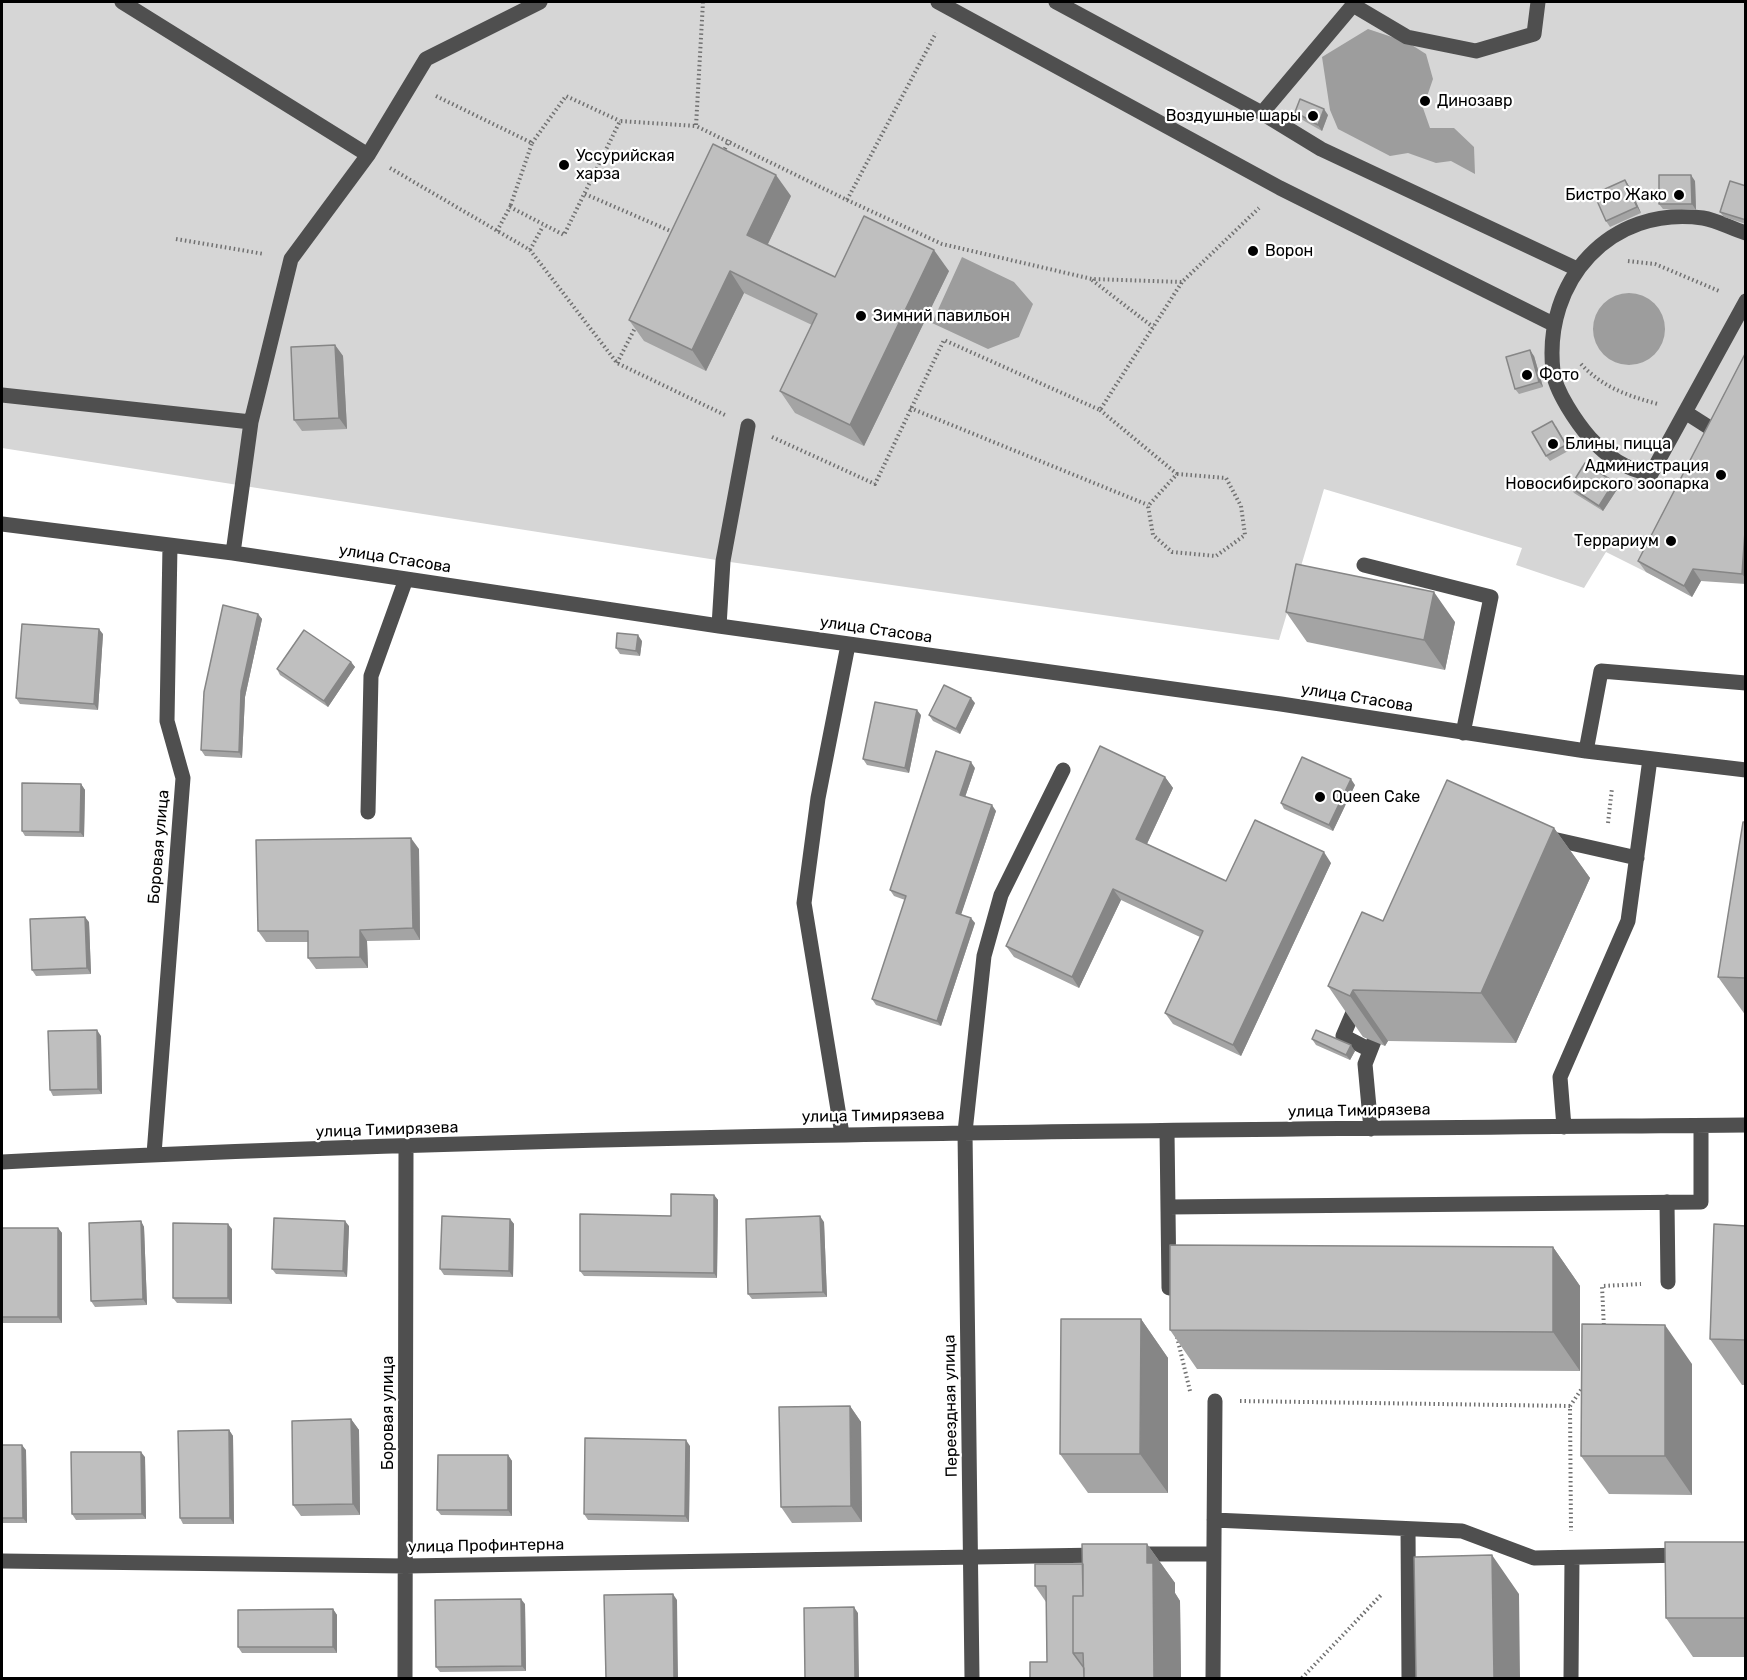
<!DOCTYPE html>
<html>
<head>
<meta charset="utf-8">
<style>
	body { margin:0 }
	#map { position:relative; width:1747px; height:1680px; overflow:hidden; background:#fff; font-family:Rubik,sans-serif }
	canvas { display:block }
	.frame { position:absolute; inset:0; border:3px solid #000; pointer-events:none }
</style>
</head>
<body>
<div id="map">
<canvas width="1747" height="1680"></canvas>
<div class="frame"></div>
</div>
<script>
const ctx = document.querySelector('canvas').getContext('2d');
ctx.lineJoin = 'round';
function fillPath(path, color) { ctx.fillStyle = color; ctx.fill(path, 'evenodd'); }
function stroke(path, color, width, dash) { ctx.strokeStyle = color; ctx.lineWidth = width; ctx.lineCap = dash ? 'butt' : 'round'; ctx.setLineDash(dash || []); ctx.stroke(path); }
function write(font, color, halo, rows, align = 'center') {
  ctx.font = font + ' Rubik,sans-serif'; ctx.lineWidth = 4.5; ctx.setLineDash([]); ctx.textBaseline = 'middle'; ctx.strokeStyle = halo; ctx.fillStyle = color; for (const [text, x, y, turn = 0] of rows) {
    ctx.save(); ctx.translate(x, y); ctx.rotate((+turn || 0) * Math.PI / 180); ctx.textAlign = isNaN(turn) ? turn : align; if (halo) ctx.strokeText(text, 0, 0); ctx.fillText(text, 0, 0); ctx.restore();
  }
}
fillPath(new Path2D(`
	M2,2h1743v407l-85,170 -54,-27 -22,36 -68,-23 6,-17 -198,-59 -45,151 -556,-79 -721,-113z`), '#d6d6d6');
fillPath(new Path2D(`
	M1368,29l39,13 19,12 7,25 -10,29 7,20h24l20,19 1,27 -24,-13 -15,2 -28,-10 -18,3 -52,-27 -8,-19 -8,-53z
	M962,257l52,25 19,22 -14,33 -31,12 -56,-26z
	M1593 329a36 36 0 1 1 72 0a36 36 0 1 1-72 0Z`), '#9d9d9d');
stroke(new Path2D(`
	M703,2l-7,124 151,74 89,-167
	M436,96l96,47 -22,64
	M532,143l34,-47 54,25
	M723,153l6,-13
	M390,168l140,82 87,113 108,52
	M585,194l90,39
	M847,200l95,44 150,35 90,3 77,-74
	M497,231l13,-24 54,28 56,-114 76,5
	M176,239l88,15
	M530,250l13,-24
	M1628,261l27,3 64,27
	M1092,280l61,47
	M617,363l19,-37
	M1581,364c21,23 47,32 77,40
	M910,408l238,97
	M1100,410l77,64
	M772,437l103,47 69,-144 156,70 82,-128
	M1177,474l49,4 15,28 4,29 -29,21 -44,-4 -19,-17 -5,-29z
	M1608,823l4,-35
	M1604,1329l-2,-43 39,-2
	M1177,1337l13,54
	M1240,1401l330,5 1,125
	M1570,1406l13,-19
	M1302,1678l79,-83`), '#717171', 4, [1.5, 3]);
stroke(new Path2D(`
	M122,2l246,153 58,-96 114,-57
	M938,2l342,186 273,136
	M1056,2l206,111 59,36 256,120
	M1262,113l91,-108 54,32 69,14 58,-17 4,-32
	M1746,233c-14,-4 -29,-13 -43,-15 -93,-13 -160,63 -150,153 2,20 24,52 37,67 18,19 34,31 61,36l95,-173
	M2,395l249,27
	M1685,412l61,39
	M2,524l231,29 486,73 562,78 305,47 160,19
	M233,553l18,-131 40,-163 77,-104
	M1364,565l127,32 -28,136
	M719,626l4,-65 25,-135
	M1586,751l15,-80 145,12
	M368,812l3,-136 35,-97
	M1544,837l93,21
	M1358,1001l-15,35 27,14
	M1564,1127l-4,-50 68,-156 22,-162
	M1371,1129l-6,-65 9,-23
	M1167,1131l2,157
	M842,1134l-38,-231 14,-105 30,-153
	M154,1154l29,-376 -16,-57 3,-176
	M2,1162c580,-29 1162,-32 1744,-37
	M1667,1202l1,80
	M1168,1207l533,-5v-76
	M1214,1520l248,11 72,27 152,-3
	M1408,1529l1,149
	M1135,1554h78
	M2,1561l404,5 696,-11
	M405,1678l1,-531
	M972,1678l-7,-546 19,-176 17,-61 62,-125
	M1213,1678l2,-277
	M1571,1678l1,-120`), '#4f4f4f', 15);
fillPath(new Path2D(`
	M1295,112l33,3 -6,16 -23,-13z
	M1625,180l4,6 12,27 -31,14 -4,-6z
	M1695,181l1,29 -33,-1 -4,-5z
	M1746,186v38l-22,-7 -4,-5z
	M791,196l-23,48 67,33 114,-6 -85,175 -69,-33 -15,-22 32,-66 -68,-32 -38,78 -62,-30 -15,-21z
	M335,345l8,11 4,73 -45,2 -8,-11z
	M1746,352v232l-45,-3 -9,16 -46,-25 -8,-11z
	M1534,356l9,31 -24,7 -4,-5z
	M1556,426l14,24 -20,11 -4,-5z
	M1570,487l48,1 -15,23 -29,-18z
	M1286,612l169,10 -10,48 -138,-28z
	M258,614l4,5 -17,78 -3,61 -37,-2 -4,-6z
	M103,634l-5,76 -78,-6 -4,-6z
	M642,641l-2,15 -20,-2 -4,-6z
	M351,662l4,5 -27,40 -48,-32 -3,-6z
	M975,703l-15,31 -27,-13 -4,-6z
	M921,715l-12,58 -42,-8 -4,-6z
	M975,768l-10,29 31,14 -35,103 14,9 -34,103 -65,-21 -4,-6 33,-99 -11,-4 -4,-6z
	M1165,777l8,11 -26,56 79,37 105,-18 -90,193 -68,-32 -8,-11 35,-76 -79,-37 -42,88 -65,-31 -8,-11z
	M81,784l4,6 -1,47 -59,-1 -3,-5z
	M1355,785l-22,46 -49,-22 -3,-6z
	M1746,822v194l-28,-39z
	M1554,828l36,50 -74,165 -128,-2 -3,5 -22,-9 -35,-51 55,-65z
	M419,849l1,91 -53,1 1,27 -52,1 -8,-11v-16h-42l-8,-11z
	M89,922l2,52 -55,2 -4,-6z
	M101,1036l1,58 -49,2 -3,-6z
	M1312,1039l43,12 -5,9 -34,-15z
	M714,1195l4,5 -1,78 -133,-2 -4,-5 91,-55z
	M510,1219l4,5 -1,53 -69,-2 -4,-6z
	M141,1221l3,6 3,78 -52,2 -4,-6z
	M824,1222l3,75 -75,2 -4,-5z
	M349,1226l-2,51 -71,-3 -4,-5z
	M1746,1226v159h-4l-32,-46z
	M2,1228h56l4,5v90h-60z
	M232,1229v75l-55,-1 -4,-5z
	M1553,1247l27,39v85l-383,-2 -27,-39z
	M1141,1319l27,39v135h-80l-28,-39z
	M1692,1364v131l-83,-1 -28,-38z
	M850,1406l11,16 1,100 -70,1 -11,-16z
	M351,1419l8,11 1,85 -59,1 -8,-11z
	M229,1430l4,6 1,88h-51l-3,-6z
	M2,1445l24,5 1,73h-25z
	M690,1446l-1,76 -101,-2 -4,-6z
	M508,1455l4,6v55l-71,-1 -4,-5z
	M145,1457l1,62 -70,1 -4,-6z
	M1746,1542v115h-53l-27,-39z
	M1147,1544l28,39v10l5,8 1,77h-151l17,-16 -1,-60 -11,-16 48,-22z
	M525,1604l1,67 -86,1 -4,-5z
	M333,1609l4,6v38h-95l-4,-6z`), '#a4a4a4');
fillPath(new Path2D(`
	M1324,109l4,6 -6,16 -4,-6z
	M776,175l15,21 -29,60 -15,-21z
	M1691,175l4,6 1,29 -4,-6z
	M1625,180l4,6 12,27 -4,-6z
	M934,250l15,21 -85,175 -14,-21z
	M730,271l14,22 -38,78 -14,-21z
	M335,345l8,11 4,73 -8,-11z
	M1530,350l4,6 9,31 -4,-5z
	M1614,482l4,6 -15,23 -4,-5z
	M1746,517v62l-4,-5z
	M1693,569l8,12 -9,16 -8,-11z
	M1434,592l21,30 -10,48 -21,-30z
	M258,614l4,5 -17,78 -3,61 -3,-6 2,-61z
	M99,629l4,5 -5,76 -4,-6z
	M638,635l4,6 -2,15 -4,-5z
	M351,662l4,5 -27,40 -4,-6z
	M971,698l4,5 -15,31 -4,-5z
	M917,710l4,5 -12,58 -4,-5z
	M971,762l4,6 -11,32 -4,-5z
	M1165,777l8,11 -29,62 -8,-11z
	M1351,779l4,6 -22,46 -4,-6z
	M81,784l4,6 -1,47 -4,-5z
	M992,805l4,6 -36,107 -4,-5z
	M1554,828l36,50 -74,165 -35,-50z
	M411,838l8,11 1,91 -7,-12z
	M1324,852l7,11 -90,193 -8,-11z
	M1113,889l8,11 -42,88 -7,-11z
	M85,917l4,5 2,52 -4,-6z
	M971,918l4,5 -34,103 -4,-5z
	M360,930l7,11 1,27 -8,-11z
	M1353,990l35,51 -3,5 -35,-50z
	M97,1030l4,6 1,58 -4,-5z
	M1351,1045l4,6 -5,9 -4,-5z
	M714,1195l4,5 -1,78 -3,-5z
	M820,1216l4,6 3,75 -4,-5z
	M510,1219l4,5 -1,53 -4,-6z
	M141,1221l3,6 3,78 -4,-6z
	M345,1221l4,5 -2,51 -4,-6z
	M228,1224l4,5v75l-4,-6z
	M58,1228l4,5v90l-4,-6z
	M1553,1247l27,39v85l-27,-39z
	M1141,1319l27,39v135l-28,-39z
	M1665,1325l27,39v131l-27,-39z
	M850,1406l11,16 1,100 -11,-16z
	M351,1419l8,11 1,85 -7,-11z
	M229,1430l4,6 1,88 -4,-6z
	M686,1440l4,6 -1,76 -4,-6z
	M22,1445l4,5 1,73 -4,-5z
	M141,1452l4,5 1,62 -4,-5z
	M508,1455l4,6v55l-4,-6z
	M1147,1544l28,39v10l5,8 1,77h-27l-7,-115z
	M1492,1555l27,39 1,84h-26z
	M673,1594l4,6 1,78h-4z
	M521,1599l4,5 1,67 -4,-5z
	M854,1607l4,6 1,65h-4z
	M333,1609l4,6v38l-4,-6z`), '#868686');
const building = new Path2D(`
	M1300,99l24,10 -6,16 -23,-13z
	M713,144l63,31 -29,60 88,42 29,-61 70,34 -84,175 -70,-34 37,-77 -87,-43 -38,79 -63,-30z
	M1659,175h32l1,29h-33z
	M1625,180l12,27 -31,14 -12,-27z
	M1730,181l16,5v34l-26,-8z
	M335,345l4,73 -45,2 -3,-73z
	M1530,350l9,32 -24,7 -9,-32z
	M1746,352v165l-4,57 -49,-5 -9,17 -46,-25z
	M1552,421l14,24 -20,11 -14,-24z
	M1585,463l29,19 -15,24 -29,-19z
	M1296,564l138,28 -10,48 -138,-28z
	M223,605l35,9 -17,77 -2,61 -38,-2 3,-58z
	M22,624l77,5 -5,75 -78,-6z
	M304,630l47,32 -27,39 -47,-32z
	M617,633l21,2 -2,16 -20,-3z
	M944,685l27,13 -15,31 -27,-14z
	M875,702l42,8 -12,58 -42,-9z
	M1100,746l65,31 -29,62 90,42 29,-61 69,32 -91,193 -68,-32 38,-82 -90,-42 -41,88 -66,-31z
	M936,751l35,11 -11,33 32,10 -36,108 15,5 -34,103 -65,-22 34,-103 -16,-6z
	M1302,757l49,22 -22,46 -48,-22z
	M1447,780l107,48 -73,165 -128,-3 -3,6 -22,-10 34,-74 21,9z
	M22,783l59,1 -1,48 -58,-1z
	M1743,822h3v156l-28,-1z
	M411,838l2,90 -53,2v27l-52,1v-27h-50l-2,-91z
	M85,917l2,51 -55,2 -2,-51z
	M97,1030l1,59 -48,1 -2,-59z
	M1316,1030l35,15 -5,10 -34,-16z
	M671,1194l43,1v78l-134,-2v-57l91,2z
	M442,1216l68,3 -1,52 -69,-2z
	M820,1216l3,76 -75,2 -2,-75z
	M274,1218l71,3 -2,50 -71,-2z
	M141,1221l2,78 -52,2 -2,-78z
	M173,1223l55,1v74h-55z
	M1714,1224l32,2v114l-36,-1z
	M2,1228h56v89h-56z
	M1170,1245l383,2v85l-383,-2z
	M1061,1319h80l-1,135h-80z
	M1582,1324l83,1v131h-84z
	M850,1406l1,100 -70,1 -2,-100z
	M351,1419l2,85 -60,1 -1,-84z
	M229,1430l1,88h-50l-2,-87z
	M585,1438l101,2 -1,76 -101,-2z
	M2,1445h20l1,73h-21z
	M71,1452h70l1,62h-70z
	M438,1455h70v55h-71z
	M1665,1542h81v76h-80z
	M1082,1544h65v19h6l1,115h-70l-1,-25h-10v-57h10z
	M1492,1555l2,123h-78l-2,-121z
	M1035,1564h48v32h-10v57l11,15v10h-54v-16h17l-1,-76h-11z
	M673,1594l1,84h-68l-2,-83z
	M521,1599l1,67 -86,1 -1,-67z
	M854,1607l1,71h-50l-1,-70z
	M333,1609v38h-95v-37z`);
fillPath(building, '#bfbfbf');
stroke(building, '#868686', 1.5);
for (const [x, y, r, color] of [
	[1425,101,6,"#000"],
	[1313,116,6,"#000"],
	[564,165,6,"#000"],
	[1679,195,6,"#000"],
	[1253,251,6,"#000"],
	[861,316,6,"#000"],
	[1527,375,6,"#000"],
	[1553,444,6,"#000"],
	[1721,475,6,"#000"],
	[1671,541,6,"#000"],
	[1320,797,6,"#000"]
]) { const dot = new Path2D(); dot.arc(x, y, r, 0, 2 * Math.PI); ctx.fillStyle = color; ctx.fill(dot); stroke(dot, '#fff', 2); }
write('16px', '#000', '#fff', [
	["Динозавр",1437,101],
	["Воздушные шары",1301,116,"right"],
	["Уссурийская",576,156],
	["харза",576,174],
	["Бистро Жако",1667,195,"right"],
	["Ворон",1265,251],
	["Зимний павильон",873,316],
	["Фото",1539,375],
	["Блины, пицца",1565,444],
	["Администрация",1709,466,"right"],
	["Новосибирского зоопарка",1709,484,"right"],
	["Террариум",1659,541,"right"],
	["Queen Cake",1332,797]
], 'left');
write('16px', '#000', '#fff', [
	["улица Стасова",395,559,9],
	["улица Стасова",876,630,8],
	["улица Стасова",1357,698,9],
	["Боровая улица",159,847,-85],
	["улица Тимирязева",1359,1111,-1],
	["улица Тимирязева",873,1116,-1],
	["улица Тимирязева",387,1130,-2],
	["Переездная улица",951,1406,-91],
	["Боровая улица",388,1413,-90],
	["улица Профинтерна",486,1546,-1]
]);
</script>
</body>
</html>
